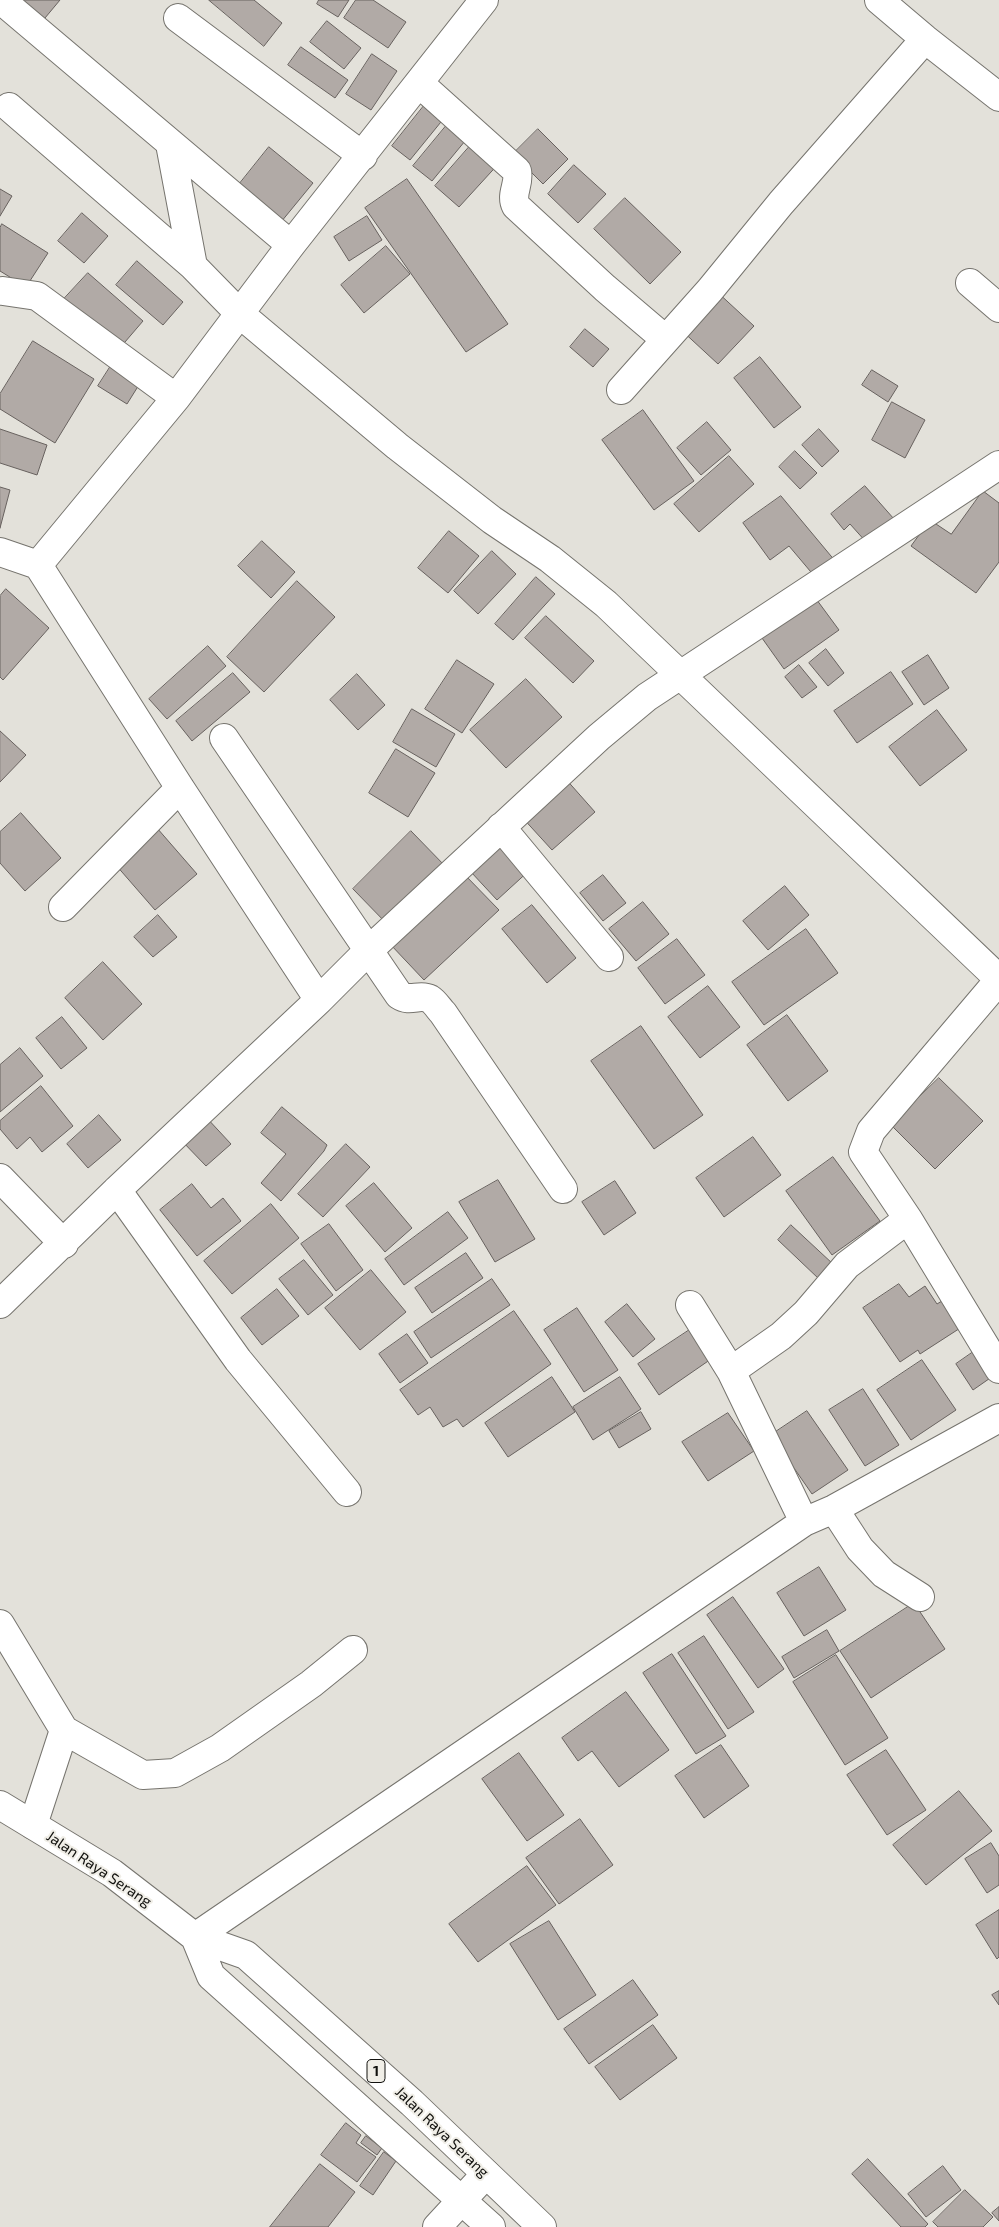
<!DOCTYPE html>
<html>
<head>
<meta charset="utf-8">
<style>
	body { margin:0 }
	canvas { display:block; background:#e3e1da }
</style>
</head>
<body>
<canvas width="999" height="2227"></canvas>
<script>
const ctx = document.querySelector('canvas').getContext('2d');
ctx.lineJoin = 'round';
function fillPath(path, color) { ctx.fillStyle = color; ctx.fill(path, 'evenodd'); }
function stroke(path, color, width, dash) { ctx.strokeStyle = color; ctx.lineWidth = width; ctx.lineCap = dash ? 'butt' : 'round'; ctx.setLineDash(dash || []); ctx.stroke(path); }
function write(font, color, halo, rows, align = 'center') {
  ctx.font = font + ' "Exo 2",sans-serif'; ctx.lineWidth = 4; ctx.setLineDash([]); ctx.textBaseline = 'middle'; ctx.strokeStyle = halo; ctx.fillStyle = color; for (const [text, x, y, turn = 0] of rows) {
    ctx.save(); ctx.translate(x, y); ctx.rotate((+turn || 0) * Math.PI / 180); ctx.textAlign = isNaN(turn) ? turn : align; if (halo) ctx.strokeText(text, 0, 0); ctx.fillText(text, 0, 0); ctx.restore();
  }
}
const building = new Path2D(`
	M23,0h37l-15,18z
	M209,0h45l28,23 -18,23z
	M319,0h30l-11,17 -21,-13z
	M356,0h17l33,22 -18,26 -44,-30z
	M327,21l34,27 -17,21 -34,-27z
	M301,47l47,33 -13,18 -47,-33z
	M372,54l25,17 -26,39 -25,-16z
	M427,102l18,15 -35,43 -18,-14z
	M451,120l19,15 -38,46 -19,-15z
	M538,129l30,30 -25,25 -30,-30z
	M477,138l25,22 -43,47 -24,-21z
	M269,147l44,36 -32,39 -44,-35z
	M574,165l32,29 -28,29 -30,-29z
	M407,179l101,145 -42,28 -101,-144z
	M0,189l12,7 -12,20z
	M625,198l56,54 -31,32 -56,-55z
	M82,213l26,23 -24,27 -26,-22z
	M367,216l15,24 -33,21 -15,-24z
	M2,224l46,29 -22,34 -26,-16v-43z
	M386,246l24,28 -46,39 -23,-28z
	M137,261l46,41 -20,23 -47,-40z
	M88,273l55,48 -24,28 -56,-49z
	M715,290l39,36 -36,38 -39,-36z
	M585,329l24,20 -16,18 -23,-20z
	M33,341l61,38 -39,64 -55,-34v-15z
	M760,357l41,50 -27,21 -40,-50z
	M114,361l28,19 -15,24 -29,-18z
	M872,370l26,16 -10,16 -26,-17z
	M892,402l33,18 -20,38 -33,-18z
	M643,410l51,71 -40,29 -52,-70z
	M707,422l24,28 -30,25 -24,-27z
	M0,429l47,16 -10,30 -37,-12z
	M819,429l20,22 -17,16 -20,-22z
	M795,451l22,22 -17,16 -21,-22z
	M729,456l25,28 -55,48 -25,-28z
	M865,486l29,33 -27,24 -17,-19 -6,6 -13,-16z
	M0,487l10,3 -10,38z
	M983,491l16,12v59l-23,31 -65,-47 19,-26 21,14z
	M781,496l55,66 -20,16 -27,-32 -19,14 -27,-37z
	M449,531l30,25 -31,37 -30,-25z
	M262,541l33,31 -24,26 -33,-32z
	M492,551l24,23 -38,40 -24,-23z
	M536,577l19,17 -42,46 -18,-16z
	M297,581l38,36 -71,75 -37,-35z
	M6,589l43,39 -46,52 -3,-3v-81z
	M811,592l28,38 -55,39 -27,-38z
	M546,616l48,45 -21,22 -48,-45z
	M208,646l18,20 -59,53 -18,-20z
	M826,649l18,24 -16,13 -19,-23z
	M928,655l21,33 -25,17 -22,-33z
	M457,660l37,24 -32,49 -37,-24z
	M799,665l18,22 -15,11 -17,-21z
	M891,672l22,32 -56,39 -23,-32z
	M233,673l17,19 -58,49 -16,-20z
	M357,674l28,31 -27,25 -28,-30z
	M526,679l36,38 -56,51 -36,-38z
	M412,709l43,25 -19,33 -43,-25z
	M937,710l30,40 -47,36 -31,-39z
	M0,731l26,24 -26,27z
	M396,749l39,24 -27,44 -39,-24z
	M564,777l31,35 -43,38 -32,-35z
	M21,813l40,45 -36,33 -25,-28v-31z
	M157,828l40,46 -42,36 -40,-46z
	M411,831l36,37 -58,58 -36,-37z
	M505,840l27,28 -35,32 -26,-28z
	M464,874l35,36 -75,70 -34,-36z
	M603,875l23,28 -23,18 -23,-28z
	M785,886l24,29 -41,35 -25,-29z
	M643,902l26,32 -33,27 -27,-32z
	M532,905l44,53 -29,25 -45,-54z
	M158,915l19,22 -24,20 -19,-20z
	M806,929l32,44 -74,52 -32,-43z
	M677,939l28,36 -40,29 -27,-36z
	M103,962l39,42 -39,36 -38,-42z
	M708,986l32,41 -40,31 -32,-41z
	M787,1015l41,56 -40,30 -41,-56z
	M62,1017l25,31 -26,21 -25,-31z
	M641,1026l62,89 -49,34 -63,-88z
	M20,1048l23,28 -43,36v-47z
	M939,1078l44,43 -48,48 -44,-44z
	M41,1086l32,40 -31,26 -12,-15 -13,12 -17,-20v-8z
	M282,1107l45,38 -3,6 -43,50 -20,-18 25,-29 -25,-21z
	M99,1115l22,25 -33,28 -21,-24z
	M205,1116l26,28 -25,22 -26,-27z
	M753,1137l28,38 -57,42 -28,-39z
	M346,1144l24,23 -47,50 -25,-23z
	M833,1157l47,64 -48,34 -46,-64z
	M498,1180l37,59 -40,23 -36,-60z
	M615,1181l21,32 -32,22 -22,-33z
	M374,1183l38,45 -27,24 -39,-46z
	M192,1184l19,24 12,-10 18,23 -44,35 -37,-46z
	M271,1204l28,34 -67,56 -28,-33z
	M448,1212l20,26 -64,47 -19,-26z
	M329,1224l34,46 -27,21 -35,-47z
	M791,1225l42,39 -14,15 -41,-39z
	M466,1253l17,25 -51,35 -17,-25z
	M304,1260l29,35 -25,20 -29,-36z
	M371,1270l35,42 -46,38 -35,-42z
	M492,1279l18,26 -79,53 -17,-26z
	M899,1284l10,13 16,-11 12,18 13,-8 18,27 -48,31 -2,-4 -18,12 -37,-54z
	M277,1289l22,27 -37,29 -21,-27z
	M627,1304l28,35 -22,18 -28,-35z
	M577,1308l41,62 -34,22 -40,-62z
	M514,1311l37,53 -88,63 -6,-8 -14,8 -13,-20 -12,8 -18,-25z
	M694,1327l20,30 -55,38 -21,-31z
	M407,1334l21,29 -28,20 -21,-29z
	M979,1348l17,26 -23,16 -17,-26z
	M922,1360l34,50 -45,30 -34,-50z
	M552,1377l23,35 -67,45 -23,-34z
	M620,1377l21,32 -48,31 -20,-33z
	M863,1389l36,56 -34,21 -36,-56z
	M807,1411l41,59 -36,24 -41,-59z
	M641,1412l10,17 -32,19 -10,-17z
	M728,1413l26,38 -46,30 -26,-39z
	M819,1567l27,43 -42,26 -27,-43z
	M733,1597l51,72 -26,19 -51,-73z
	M914,1603l31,46 -74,49 -31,-47z
	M827,1630l12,21 -45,27 -12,-21z
	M704,1636l50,76 -26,17 -50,-76z
	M672,1654l54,82 -30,18 -53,-81z
	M836,1655l52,83 -43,27 -52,-83z
	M626,1692l43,58 -50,37 -27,-36 -14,10 -16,-23z
	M721,1745l28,41 -45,32 -29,-42z
	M886,1750l40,60 -39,25 -40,-60z
	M519,1753l45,62 -37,26 -45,-62z
	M959,1791l33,40 -66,54 -33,-40z
	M580,1819l33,46 -54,39 -33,-46z
	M991,1843l8,13v29l-12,8 -22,-34z
	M527,1866l29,39 -78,57 -29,-38z
	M999,1910v47l-2,2 -21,-34z
	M549,1921l47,74 -38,25 -48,-76z
	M633,1980l25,35 -69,49 -25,-35z
	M999,1991v14l-7,-10z
	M653,2025l24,33 -57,42 -25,-33z
	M346,2123l15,12 -5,8 20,14 -19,25 -36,-27z
	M366,2136l16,12 -5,7 -16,-12z
	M384,2152l12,9 -23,34 -13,-9z
	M868,2159l60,65 -3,3h-24l-49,-53z
	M320,2164l35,28 -27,35h-58z
	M943,2166l18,24 -35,27 -18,-23z
	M965,2190l28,27 -10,10h-45l-5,-5z
	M999,2207v14l-7,-8z`);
fillPath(building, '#b1aaa6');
stroke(building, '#68625f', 1);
const minor = new Path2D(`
	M1,0l290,245
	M879,0l46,39 74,58
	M178,18l185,138
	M420,84l97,87c3,13 -7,23 -1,35l89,82 60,51
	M9,107l184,159 47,48 157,132 95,74 58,39 56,45 393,375
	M170,144l23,122
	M970,283l29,25
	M3,291l34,5 139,102
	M621,390l89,-100 71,-87 144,-164
	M0,552l38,13
	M224,738l175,257c12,8 20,-2 31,4 5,3 9,10 13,14l120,176
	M501,827l108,130
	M63,907l117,-119
	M999,980l-128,151 -8,21 45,67 91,150
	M319,1000l49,-49 231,-214 48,-40 352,-232
	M0,1178l64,66
	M117,1190l121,170 109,132
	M0,1304l117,-114 202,-190 -139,-212 -142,-223 138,-167 115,-153 193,-245
	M690,1305l41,66
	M834,1509l26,40 24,25 36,23
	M804,1522l-73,-151 50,-35 25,-23 41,-48 61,-46
	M0,1624l64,106 -31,95
	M64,1730l79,45 32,-2 45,-25 91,-64 42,-34
	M195,1937l609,-415 30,-13 165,-91
	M437,2227l49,-53`);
const highway = new Path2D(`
	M0,1805l112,68 83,64 51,18 166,148 130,124
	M195,1937l16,39 280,251`);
stroke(minor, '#76746e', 30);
stroke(highway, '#76746e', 30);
stroke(minor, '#fff', 28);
stroke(highway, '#fff', 28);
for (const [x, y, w] of [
	[376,2071,18]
]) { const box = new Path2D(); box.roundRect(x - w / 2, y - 11.5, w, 23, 4); ctx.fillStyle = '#f0eee7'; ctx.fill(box); stroke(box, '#12120f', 1); }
write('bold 14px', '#12120f', null, [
	["1",376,2071]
]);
write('15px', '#12120f', '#f0eee7', [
	["Jalan Raya Serang",99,1869,34],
	["Jalan Raya Serang",442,2132,44]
]);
</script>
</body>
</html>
